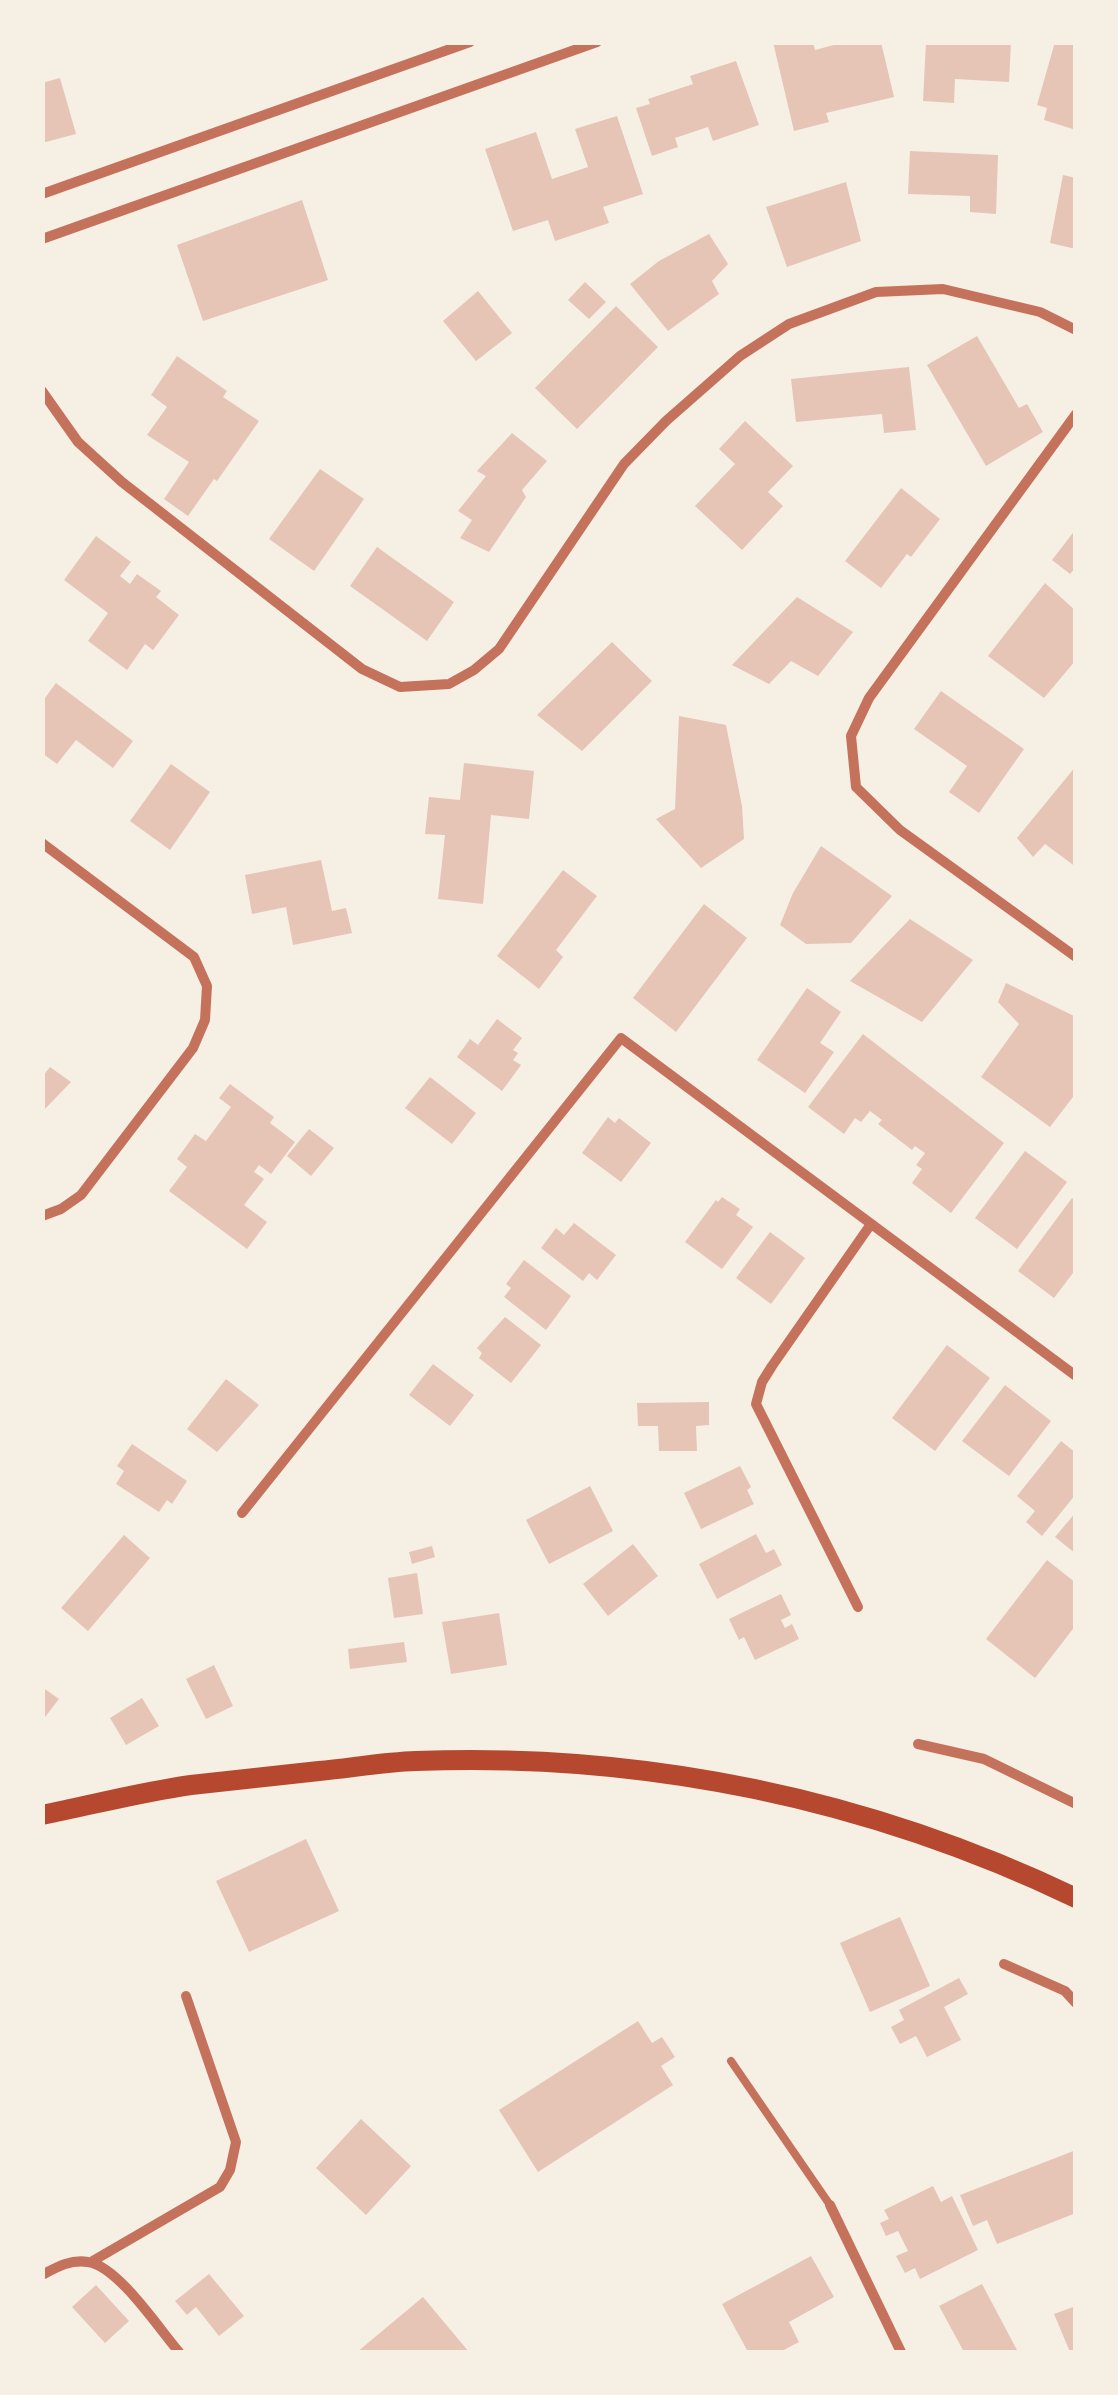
<!DOCTYPE html>
<html>
<head>
<meta charset="utf-8">
<style>
	body { margin:0 }
	#map { position:relative; width:1118px; height:2395px; overflow:hidden; background:#f6efe4; font-family:Karla,sans-serif }
	canvas { display:block }
	.frame { position:absolute; inset:0; border:45px solid #f6efe4; pointer-events:none }
</style>
</head>
<body>
<div id="map">
<canvas width="1118" height="2395"></canvas>
<div class="frame"></div>
</div>
<script>
const ctx = document.querySelector('canvas').getContext('2d');
ctx.lineJoin = 'round';
function fillPath(path, color) { ctx.fillStyle = color; ctx.fill(path, 'evenodd'); }
function stroke(path, color, width, dash) { ctx.strokeStyle = color; ctx.lineWidth = width; ctx.lineCap = dash ? 'butt' : 'round'; ctx.setLineDash(dash || []); ctx.stroke(path); }
fillPath(new Path2D(`
	M773,42h40l2,8 30,-8h36l13,55 -68,16 3,9 -35,9z
	M926,42h85l-2,40 -54,-3 -1,24 -31,-2z
	M1055,42h21v88l-32,-10 3,-12 -10,-3z
	M736,61l23,64 -46,16 -5,-14 -33,11 3,9 -26,9 -16,-48 14,-4 -2,-5 45,-15 -3,-8z
	M60,78l16,56 -34,9v-60z
	M617,116l26,78 -40,13 6,16 -54,18 -7,-21 -35,11 -28,-82 51,-17 16,47 36,-12 -13,-38z
	M910,151l88,4 -2,59 -26,-2v-16l-62,-2z
	M1063,175l13,3v71l-26,-6z
	M846,182l15,59 -74,26 -21,-60z
	M302,200l26,80 -125,41 -26,-76z
	M709,234l19,30 -16,17 7,13 -51,37 -38,-47 29,-23z
	M585,282l21,20 -17,17 -21,-19z
	M478,291l34,42 -36,28 -33,-40z
	M616,306l42,41 -81,82 -42,-41z
	M977,336l42,72 8,-4 16,28 -57,34 -59,-101z
	M177,356l50,35 -4,6 36,24 -42,60 -3,-2 -26,37 -24,-17 25,-37 -42,-27 20,-28 -16,-12z
	M909,367l7,63 -32,3 -2,-19 -86,8 -5,-43z
	M745,421l48,45 -25,26 15,14 -41,44 -47,-44 40,-42 -16,-15z
	M512,433l35,28 -25,29 4,7 -37,55 -29,-14 12,-18 -14,-9 28,-35 -9,-5z
	M320,469l44,30 -50,72 -45,-32z
	M901,488l39,31 -29,38 -4,-3 -26,34 -36,-27z
	M1076,529v38l-6,7 -18,-14z
	M96,536l35,26 -11,14 10,8 7,-10 24,17 -5,6 23,18 -26,35 -8,-6 -18,26 -39,-29 20,-28 -44,-33z
	M377,547l77,55 -27,39 -77,-55z
	M1045,583l31,28v49l-32,38 -56,-42z
	M797,597l56,35 -35,44 -27,-15 -22,23 -37,-19z
	M612,642l40,39 -70,70 -45,-36z
	M56,683l77,58 -20,27 -37,-28 -19,24 -15,-11v-51z
	M941,691l83,58 -45,64 -30,-21 18,-26 -53,-37z
	M679,716l47,9 16,81 2,33 -43,29 -45,-49 19,-10z
	M464,763l70,8 -5,48 -38,-4 -8,89 -45,-5 7,-64 -20,-1 4,-37 31,3z
	M171,764l39,28 -40,58 -40,-29z
	M1076,766v101l-31,-23 -12,13 -16,-19z
	M821,846l71,50 -41,47 -45,1 -26,-19 13,-32z
	M321,860l11,51 14,-3 6,25 -59,12 -7,-38 -34,7 -7,-39z
	M563,870l34,26 -41,54 7,7 -24,32 -42,-33z
	M704,904l43,34 -71,94 -43,-34z
	M910,919l63,41 -51,62 -72,-41z
	M1006,983l70,34v76l-26,34 -69,-50 38,-53 -21,-22z
	M807,988l34,24 -21,31 14,9 -29,41 -48,-33z
	M497,1019l25,19 -9,12 5,3 -5,7 8,5 -19,26 -45,-34 13,-18 8,6z
	M863,1034l141,109 -53,70 -39,-30 10,-14 -6,-4 9,-12 -10,-7 -3,4 -34,-26 4,-4 -12,-9 -9,11 -6,-4 -11,16 -36,-27z
	M50,1067l21,15 -29,30v-35z
	M430,1077l46,36 -24,31 -47,-36z
	M230,1084l44,33 -4,6 25,19 -24,32 -12,-9 -5,7 10,7 -20,26 23,17 -20,27 -78,-58 18,-24 -10,-8 18,-25 11,7 25,-34 -12,-9z
	M608,1117l7,6 4,-5 32,25 -30,39 -39,-29z
	M309,1129l25,19 -23,28 -24,-20z
	M1025,1151l42,31 -50,67 -42,-31z
	M722,1197l18,12 -4,6 17,12 -31,42 -37,-27 31,-42 2,2z
	M1072,1198l4,3v68l-22,29 -36,-27z
	M574,1223l42,32 -19,25 -8,-7 -6,8 -42,-33 15,-20 8,7z
	M770,1232l35,26 -34,46 -35,-26z
	M524,1260l47,36 -25,34 -42,-33 7,-9 -5,-4z
	M505,1317l36,28 -30,38 -32,-25 3,-5 -5,-5z
	M947,1345l43,33 -55,73 -43,-33z
	M433,1364l41,31 -24,31 -41,-31z
	M226,1379l33,26 -42,47 -30,-23z
	M1005,1385l46,36 -42,55 -47,-35z
	M709,1402v23l-13,1 1,25h-38l-1,-25h-20l-1,-23z
	M1061,1441l15,12v41l-34,42 -16,-14 9,-11 -18,-15z
	M132,1444l55,37 -15,23 -5,-4 -8,12 -43,-28 8,-13 -7,-5z
	M740,1466l11,21 -4,3 7,14 -53,25 -17,-36z
	M590,1486l23,45 -64,33 -23,-44z
	M1076,1512v42l-21,-17z
	M756,1534l10,19 8,-4 8,16 -65,34 -18,-35z
	M124,1535l26,23 -62,73 -27,-23z
	M633,1544l25,32 -50,40 -25,-32z
	M432,1546l3,11 -23,7 -3,-12z
	M1047,1560l29,23v42l-41,53 -49,-39z
	M417,1573l6,41 -29,4 -6,-40z
	M781,1594l10,21 -10,5 4,8 7,-4 7,15 -44,21 -11,-23 -5,3 -10,-21z
	M499,1613l8,52 -56,9 -9,-52z
	M404,1642l3,20 -57,7 -2,-20z
	M214,1665l19,41 -27,13 -20,-40z
	M42,1687l17,12 -17,22z
	M142,1698l17,28 -33,19 -16,-27z
	M306,1839l33,72 -90,41 -33,-71z
	M900,1917l30,69 -60,26 -30,-69z
	M959,1978l9,16 -24,13 17,33 -34,17 -11,-21 -16,8 -9,-17 13,-7 -5,-10z
	M638,2021l14,22 10,-6 13,20 -14,9 12,19 -135,87 -39,-62z
	M361,2119l50,47 -45,49 -50,-47z
	M1076,2150v63l-79,31 -10,-24 -14,6 -13,-31z
	M933,2186l8,16 11,-6 26,54 -58,29 -5,-11 -10,5 -9,-17 12,-5 -10,-20 -12,5 -6,-13 9,-4 -5,-9z
	M811,2256l23,41 -45,25 10,20 -19,10h-32l-26,-48z
	M209,2274l35,42 -25,20 -23,-29 -9,8 -12,-14z
	M982,2284l36,68h-54l-25,-46z
	M96,2285l33,36 -24,22 -33,-36z
	M423,2297l46,55h-112z
	M1076,2306v44l-6,2 -16,-38z`), '#e6c5b7');
stroke(new Path2D(`
	M731,2061l99,144`), '#c5725c', 8);
stroke(new Path2D(`
	M42,194l428,-152
	M42,239l555,-197
	M42,391l36,51 44,40 240,187 38,18 49,-3 25,-14 25,-21 125,-185 42,-43 74,-65 49,-32 87,-32 67,-3 97,23 36,18
	M1076,414l-207,284 -18,38 5,51 44,43 176,127
	M42,843l152,114 13,29 -2,34 -12,28 -112,147 -20,14 -19,7
	M242,1513l379,-475 455,338
	M858,1607l-102,-203 6,-22 10,-16 99,-142
	M918,1744l66,15 92,45
	M1004,1964l61,27 11,12
	M830,2205l71,147
	M91,2262l129,-75 10,-17 6,-28 -50,-146
	M42,2275c15,-8 29,-16 46,-13 30,4 71,67 91,90`), '#c5725c', 10);
stroke(new Path2D(`
	M42,1815c50,-10 99,-23 149,-30 42,-5 85,-9 128,-14 32,-3 65,-9 97,-10 229,-9 454,38 660,137`), '#b5482f', 20);
</script>
</body>
</html>
